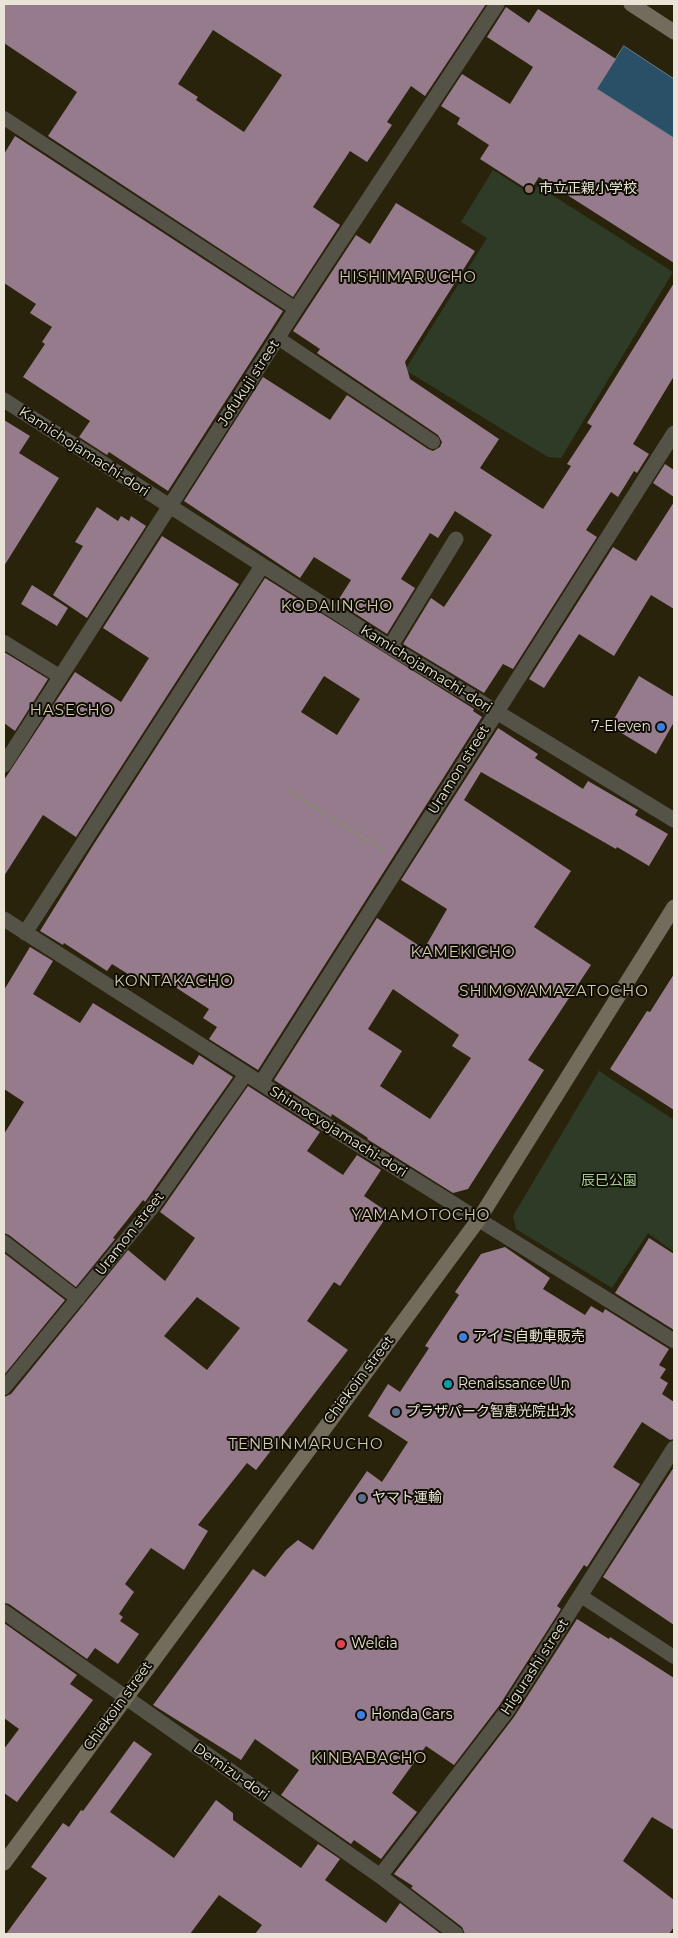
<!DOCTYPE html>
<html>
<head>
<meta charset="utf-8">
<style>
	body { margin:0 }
	#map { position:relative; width:678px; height:1938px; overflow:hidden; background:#2a230c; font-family:Montserrat,sans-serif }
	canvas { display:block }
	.frame { position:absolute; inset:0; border:5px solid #e9e4d6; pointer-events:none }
</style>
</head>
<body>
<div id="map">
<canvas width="678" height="1938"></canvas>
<div class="frame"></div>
</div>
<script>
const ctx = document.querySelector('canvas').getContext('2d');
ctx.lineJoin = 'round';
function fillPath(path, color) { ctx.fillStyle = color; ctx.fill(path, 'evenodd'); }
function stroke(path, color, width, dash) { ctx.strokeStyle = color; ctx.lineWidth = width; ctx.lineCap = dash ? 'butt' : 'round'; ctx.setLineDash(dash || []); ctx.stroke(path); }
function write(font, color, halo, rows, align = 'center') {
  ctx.font = font + ' Montserrat,"Noto Sans JP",sans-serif'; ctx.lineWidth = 4; ctx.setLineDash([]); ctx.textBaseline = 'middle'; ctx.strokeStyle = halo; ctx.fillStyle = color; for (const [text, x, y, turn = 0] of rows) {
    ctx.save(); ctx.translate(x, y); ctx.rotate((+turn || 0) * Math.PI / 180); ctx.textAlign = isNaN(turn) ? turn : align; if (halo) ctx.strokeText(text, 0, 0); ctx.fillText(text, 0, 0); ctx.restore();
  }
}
fillPath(new Path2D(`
	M493,170l36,23 4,-1 5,-6 135,86 -112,186 -13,-1 -143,-87 82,-132 -26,-16z
	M599,1071l75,49v132l-26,-19 -36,55 -96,-59 -3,-13z`), '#2e3c27');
const water = new Path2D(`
	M624,46l50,33v59l-77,-49z`);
fillPath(water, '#2a5067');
stroke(water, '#637c88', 1);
fillPath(new Path2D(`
	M4,4h482l-61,92 -14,-10 -24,36 5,3 -25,37 -17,-11 -37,56 27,18 -47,72 -245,-161 29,-44 -73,-49zM213,30l69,45 -38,57 -48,-32 2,-3 -20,-13z
	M506,7l23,16 9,-14 78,50 -19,30 77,49v125l-135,-86 -9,14 -50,-32 9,-14 -32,-21 3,-6 -19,-12 21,-32 48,30 23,-37 -46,-30z
	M15,136l268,175 -115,180 -59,-39 -2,3 -28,-18 11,-16 -67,-44 22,-33 -3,-2 10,-15 -22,-14 6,-9 -32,-21v-129z
	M396,203l79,48 -70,111 5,17 89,60 -19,29 63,41 28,-43 -4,-2 25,-38 -5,-3 87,-140v93l-41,68 16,10 -12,19 -3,-2 -16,26 -7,-5 -25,38 11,7 -84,132 -10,-5 -19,29 -81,-49 28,-46 13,9 48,-72 -37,-24 -17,27 -8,-5 -29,46 14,9 -28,46 -50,-32 14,-22 -37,-23 -14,21 -116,-77 79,-124 67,43 17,-25 81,54 5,2 7,-4 2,-5 -4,-7 -121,-82 3,-4 -27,-18 63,-96 14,9z
	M4,420l26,16 -11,17 40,25 -55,88z
	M665,464l9,6v27l-21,-14z
	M674,502v107l-23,-14 -37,61 -35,-22 -35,54 -15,-9 84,-132 23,14z
	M97,507l21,14 3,-5 8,5 2,-5 15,10 -59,92 -34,-23 30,-49 -8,-4z
	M162,536l77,48 -163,253 -33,-22 -39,61v-96l71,-108 46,30 28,-44 -46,-30z
	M265,578l209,131 -1,2 9,6 -224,353 -49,-31 8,-12 -14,-9 6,-9 -54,-35 -8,12 -35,-22 -5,7 -43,-28 -1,2 -23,-14 52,-84zM324,676l36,23 -23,36 -36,-23z
	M32,585l36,23 -11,18 -36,-22z
	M4,652l44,27 -33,52 -11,-8z
	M639,676l35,21v25l-18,32 -46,-28z
	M498,728l40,26 -3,4 48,31 5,-8 50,29 -3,5 33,19 -19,32 -32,-19 -1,2 -135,-77 -17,28 107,71 -37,56 57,38 -63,95 16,10 -76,119 -15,4 -86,-54 1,-1 -36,-24 -1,3 -57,-37 103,-162 47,31 23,-40 -46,-29zM393,989l66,46 -7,11 19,12 -41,61 -50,-33 22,-35 -34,-22z
	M30,947l23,14 -20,33 47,29 13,-20 100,62 6,-10 34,22 -88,125 -2,-2 -30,38 2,1 -39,48 -67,-52 -5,-2v-99l20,-32 -20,-13v-99z
	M674,974v136l-64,-41 37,-58 3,1z
	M248,1086l72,46 -13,19 36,24 14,-20 24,15 -17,26 25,17 -49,73 -6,-4 -27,39 41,29 -92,120 -9,-7 -49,62 10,6 -24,39 -33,-22 -26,36 9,8 -15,22 4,3 -3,4 19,13 -21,30 -23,-16 -8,11 -78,-55 -5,-1v-206l7,-3 117,-144 37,31 30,-43 -35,-26zM197,1297l43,31 -33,42 -43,-34z
	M649,1238l25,16v76l-59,-37z
	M505,1247l45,31 -7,11 42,26 6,-9 12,7 2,-4 64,40 -10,16 7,4 -6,9 8,5 -6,11 12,8v37l-4,1 -28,-18 -29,45 27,17 -53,83 -3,-2 -27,41 4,3 -62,97 -45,59 -28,-19 -34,47 25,19 -36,47 -27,-19 -3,4 -70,-49 18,-25 -44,-31 -14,21 -88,-55 100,-136 12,8 21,-27 12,-10 15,10 54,-79 15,11 26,-40 -40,-26 20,-32 12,8 29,-44 -4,-2 34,-51 -4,-3 26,-38z
	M4,1253l61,47 -61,75z
	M674,1467v158l-71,-48z
	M577,1619l32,20 1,-2 64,41v152l-22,-13 -29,44 51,39v27l-5,7h-204l-3,-7 -51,-39 2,-2 -19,-12 120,-157z
	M4,1623l73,52 -7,9 23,16 -76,102 -13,-9v-44l15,-20 -15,-11z
	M134,1741l18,13 -42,58 64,46 42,-58 17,13v7l68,48 17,-24 22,15 -15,21 61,43 14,-20 41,31h-186l7,-9 -43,-30 -29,39h-184l41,-56 -16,-11 32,-44 6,4 12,-17 2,1z`), '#957b8b');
stroke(new Path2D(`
	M288,790l96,61`), '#8d8775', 3, [4, 2.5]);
stroke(new Path2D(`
	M4,118l292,191
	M278,338l155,104
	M4,642l57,35
	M4,1242l74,57
	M4,1388l148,-180 94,-134
	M581,1596l93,61`), '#555248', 14);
stroke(new Path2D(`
	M4,400l386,247 284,173
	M390,647l66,-108
	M4,765l292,-456 201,-305
	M4,919l313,200 357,222
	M25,933l237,-367
	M261,1083l413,-650
	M4,1612l376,264 76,58
	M380,1876l127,-165 167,-263`), '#555248', 15);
stroke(new Path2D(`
	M631,4l43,28
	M4,1863l475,-644 195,-312`), '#716c5b', 15);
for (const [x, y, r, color] of [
	[529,189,5,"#8d6e63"],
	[661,727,5,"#3f7fe0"],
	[463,1337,5,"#3f7fe0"],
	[448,1384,5,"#0f9aa8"],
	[396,1412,5,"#5c6f8a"],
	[362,1498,5,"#5c6f8a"],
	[341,1644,5,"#e0444e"],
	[361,1715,5,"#3f7fe0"]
]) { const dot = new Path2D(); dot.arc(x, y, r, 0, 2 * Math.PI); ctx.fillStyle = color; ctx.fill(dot); stroke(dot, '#100d04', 2); }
write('14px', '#e9e4d6', '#100d04', [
	["市立正親小学校",539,189],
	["7-Eleven",651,727,"right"],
	["アイミ自動車販売",473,1337],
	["Renaissance Un",458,1384],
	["プラザパーク智恵光院出水",406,1412],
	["ヤマト運輸",372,1498],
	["Welcia",351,1644],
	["Honda Cars",371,1715]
], 'left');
write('14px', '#e9e4d6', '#100d04', [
	["Jofukuji street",249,383,-57],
	["Kamichojamachi-dori",84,452,33],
	["Kamichojamachi-dori",426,669,32],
	["Uramon street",459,770,-58],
	["Shimocyojamachi-dori",338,1132,32],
	["Uramon street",130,1234,-52],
	["Chiekoin street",359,1380,-53],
	["Higurashi street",535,1667,-57],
	["Chiekoin street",118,1706,-54],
	["Demizu-dori",231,1772,35]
]);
write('14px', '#a7ce95', '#100d04', [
	["辰巳公園",609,1181]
]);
ctx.letterSpacing = '1px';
write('15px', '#d1c8ad', '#100d04', [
	["HISHIMARUCHO",408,278],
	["KODAIINCHO",337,607],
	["HASECHO",72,711],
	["KAMEKICHO",463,953],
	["KONTAKACHO",174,982],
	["SHIMOYAMAZATOCHO",554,992],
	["YAMAMOTOCHO",421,1216],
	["TENBINMARUCHO",306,1445],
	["KINBABACHO",369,1759]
]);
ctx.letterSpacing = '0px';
</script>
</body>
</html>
